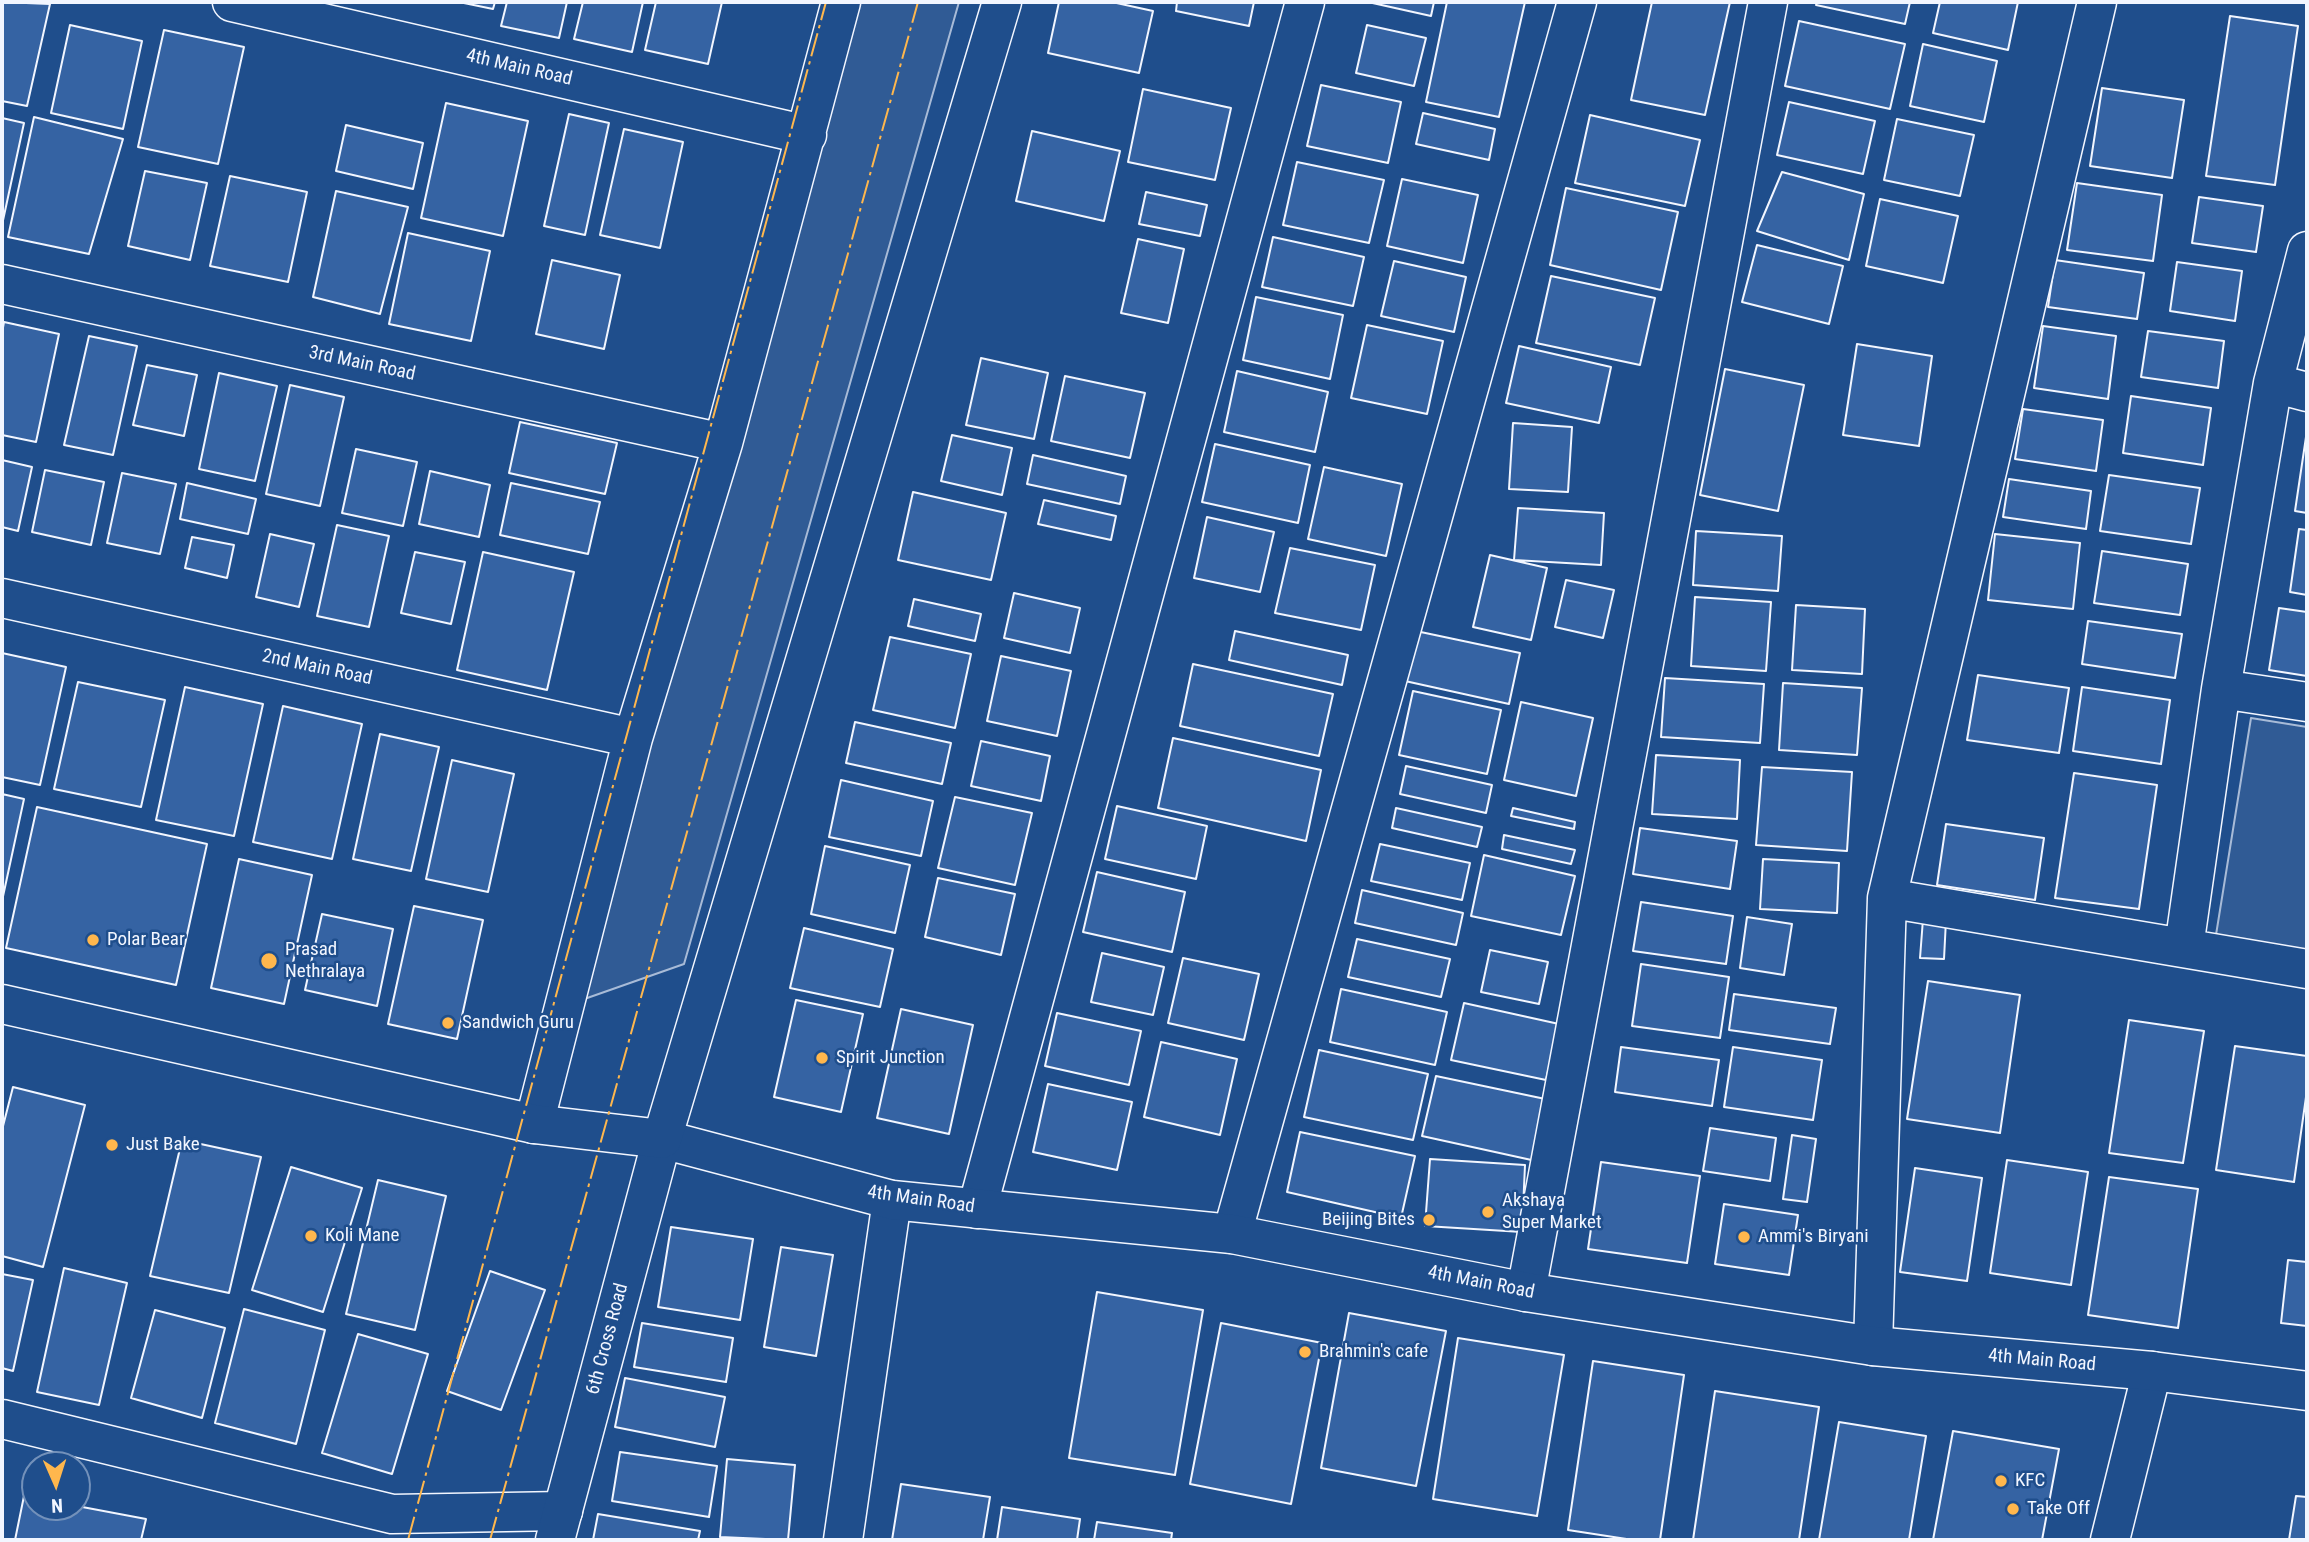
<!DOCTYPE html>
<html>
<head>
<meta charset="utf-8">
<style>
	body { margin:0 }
	#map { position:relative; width:2309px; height:1542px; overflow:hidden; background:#1f4e8c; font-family:"Roboto Condensed",sans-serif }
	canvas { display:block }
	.frame { position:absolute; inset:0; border:4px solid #f2f6ff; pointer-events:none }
	.north { position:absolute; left:21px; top:1451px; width:70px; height:70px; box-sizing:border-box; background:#1f4e8c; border:2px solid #7391ba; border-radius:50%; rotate:177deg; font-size:19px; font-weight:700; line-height:28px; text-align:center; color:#f2f6ff }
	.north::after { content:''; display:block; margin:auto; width:24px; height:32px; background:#ffb74d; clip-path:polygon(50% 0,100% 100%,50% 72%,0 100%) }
</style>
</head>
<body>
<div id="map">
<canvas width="2309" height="1542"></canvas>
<div class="frame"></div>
<div class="north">N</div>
</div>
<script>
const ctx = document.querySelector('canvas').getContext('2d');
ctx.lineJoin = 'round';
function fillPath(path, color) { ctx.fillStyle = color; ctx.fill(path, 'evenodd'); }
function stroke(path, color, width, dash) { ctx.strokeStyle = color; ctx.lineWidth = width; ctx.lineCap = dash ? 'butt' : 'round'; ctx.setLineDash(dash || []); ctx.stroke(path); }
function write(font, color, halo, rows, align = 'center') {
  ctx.font = font + ' "Roboto Condensed",sans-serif'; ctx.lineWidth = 5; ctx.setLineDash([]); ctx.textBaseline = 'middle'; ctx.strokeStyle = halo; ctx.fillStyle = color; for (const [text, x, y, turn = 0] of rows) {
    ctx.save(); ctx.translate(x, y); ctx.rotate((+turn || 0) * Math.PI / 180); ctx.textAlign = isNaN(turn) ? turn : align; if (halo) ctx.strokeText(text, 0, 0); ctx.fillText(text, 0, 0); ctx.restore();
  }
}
const built = new Path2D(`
	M852,2h107l-275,962 -111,39z
	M2251,718l56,9v228l-92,-14z`);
fillPath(built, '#305b95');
stroke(built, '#a8bbd7', 2);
const building = new Path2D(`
	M2,2l48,2 -23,102 -25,-5z
	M459,2h36l-2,7z
	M507,2h60l-8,36 -58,-12z
	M583,2h60l-11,50 -58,-13z
	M656,2h66l-14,62 -63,-14z
	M1059,2h53l41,9 -14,62 -91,-20z
	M1177,2h77l-5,24 -73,-15z
	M1368,2h66l-3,14z
	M1447,2h78l-26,115 -73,-15z
	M1652,2h78l-25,113 -74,-15z
	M1817,2h93l-5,22 -89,-19z
	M1940,2h78l-10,48 -75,-17z
	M2230,16l68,10 -23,159 -69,-9z
	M1799,21l106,23 -15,65 -105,-23z
	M70,25l72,16 -19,88 -72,-16z
	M1367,25l59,13 -12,48 -58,-13z
	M164,30l80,17 -26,117 -80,-17z
	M1923,44l74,17 -13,61 -74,-16z
	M1321,85l80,17 -13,61 -81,-17z
	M2102,88l82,12 -12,78 -82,-12z
	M1143,89l88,19 -16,72 -87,-18z
	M1789,102l86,19 -12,53 -86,-19z
	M446,103l82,18 -25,115 -82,-18z
	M1423,113l72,16 -6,31 -73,-16z
	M569,114l40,9 -24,112 -41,-9z
	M1590,115l110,25 -15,66 -110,-23z
	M34,117l89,22 -34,115 -81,-17z
	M2,118l22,5 -22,102z
	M1897,119l77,16 -14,61 -76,-16z
	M346,125l77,18 -10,46 -77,-18z
	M624,129l59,13 -23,106 -60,-13z
	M1032,131l88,20 -16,70 -88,-20z
	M1297,162l87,18 -15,63 -86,-18z
	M145,171l62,12 -17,77 -62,-14z
	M1782,172l82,22 -15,66 -92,-29z
	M230,176l77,16 -19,90 -78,-16z
	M1402,179l76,16 -15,68 -76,-17z
	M2077,183l85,12 -9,66 -86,-11z
	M1566,188l112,24 -17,78 -111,-25z
	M336,191l72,16 -28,107 -67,-17z
	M1146,192l61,13 -7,31 -61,-12z
	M2199,197l64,9 -7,46 -64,-9z
	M1880,199l78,17 -15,67 -77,-17z
	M408,233l82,18 -19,90 -82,-17z
	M1273,237l91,20 -11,49 -91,-19z
	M1138,239l46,10 -16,74 -47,-10z
	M1757,245l86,21 -14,58 -87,-22z
	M552,260l68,15 -16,74 -68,-15z
	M2055,260l89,13 -7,46 -89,-12z
	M1394,261l72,16 -12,55 -73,-16z
	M2177,262l65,9 -7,50 -65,-10z
	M1551,276l104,22 -15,67 -104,-22z
	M1256,297l87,18 -13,64 -87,-19z
	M4,322l55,12 -23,108 -34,-7v-102z
	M1367,325l76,16 -16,73 -76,-16z
	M2043,326l73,10 -8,63 -74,-11z
	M2148,331l76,10 -6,47 -77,-11z
	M89,336l48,10 -24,109 -49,-10z
	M1857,344l75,12 -13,90 -76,-11z
	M1519,346l92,21 -12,56 -93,-20z
	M981,358l67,15 -14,66 -68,-14z
	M147,365l50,10 -13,61 -51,-11z
	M1725,369l79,16 -26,126 -78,-16z
	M1237,371l91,21 -13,60 -91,-20z
	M219,373l58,13 -22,95 -56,-12z
	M1065,376l80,17 -15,65 -79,-17z
	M290,385l54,12 -24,109 -54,-12z
	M2131,396l80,12 -8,57 -80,-12z
	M2023,409l80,11 -7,51 -81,-12z
	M520,422l97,21 -12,51 -96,-21z
	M1513,423l59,4 -4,65 -59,-3z
	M952,435l60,13 -10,47 -61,-14z
	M2306,437h1v76l-12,-2z
	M1215,444l95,21 -12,58 -96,-21z
	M356,449l61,13 -14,64 -61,-13z
	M1033,455l93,21 -6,28 -93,-20z
	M2,460l30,7 -14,64 -16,-4z
	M1324,467l78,17 -16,72 -78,-17z
	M45,470l59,12 -13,63 -59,-13z
	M430,471l60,14 -11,52 -60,-13z
	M122,473l54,11 -16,70 -53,-11z
	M2109,475l91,13 -9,56 -91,-13z
	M2009,479l82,12 -5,38 -83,-12z
	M187,483l69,16 -8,35 -68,-15z
	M511,483l89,19 -12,52 -88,-19z
	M913,492l93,21 -15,67 -93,-20z
	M1044,500l72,16 -5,24 -73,-16z
	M1518,508l86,5 -3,52 -87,-5z
	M1207,517l67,15 -14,60 -66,-14z
	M337,525l52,11 -20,91 -52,-11z
	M2299,529l8,1v65l-17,-3z
	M1696,531l86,5 -4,55 -85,-6z
	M270,534l44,10 -15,63 -43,-10z
	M1995,534l85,9 -7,66 -85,-9z
	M192,537l42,8 -7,33 -42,-10z
	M1290,548l85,17 -14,65 -86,-17z
	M2102,551l86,13 -8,51 -86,-12z
	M415,552l50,10 -14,62 -50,-11z
	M483,552l91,20 -27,118 -90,-20z
	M1490,555l57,13 -16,72 -58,-13z
	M1566,580l48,10 -11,48 -48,-11z
	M1014,593l66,15 -10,45 -66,-15z
	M1695,597l76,5 -5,69 -75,-5z
	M914,599l67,15 -6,27 -67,-15z
	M1796,605l69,4 -3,65 -70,-4z
	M2279,608l28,4v64l-38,-6z
	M2088,621l94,13 -7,44 -93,-14z
	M1235,631l113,24 -6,30 -113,-25z
	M1416,631l104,22 -11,51 -104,-23z
	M890,637l81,17 -16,74 -82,-18z
	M2,653l64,14 -26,118 -38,-8z
	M1001,656l70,15 -14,65 -70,-15z
	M1193,664l140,30 -14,62 -139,-30z
	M1978,675l91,13 -10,65 -92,-13z
	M1665,678l99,6 -4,59 -99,-6z
	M78,682l87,18 -24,107 -87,-18z
	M1783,683l79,5 -5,67 -78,-5z
	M185,687l78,17 -29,132 -78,-16z
	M2082,687l88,13 -9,64 -88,-13z
	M1413,691l88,19 -14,64 -88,-19z
	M1521,702l72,16 -17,78 -72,-16z
	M283,706l79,18 -30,135 -79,-17z
	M855,722l96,21 -9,41 -96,-21z
	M380,734l59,13 -28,124 -58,-12z
	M1173,738l148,32 -15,71 -148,-33z
	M981,741l69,15 -9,45 -70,-15z
	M1656,755l84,5 -3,59 -85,-5z
	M452,760l62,14 -26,118 -62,-13z
	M1406,766l86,19 -6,28 -86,-19z
	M1762,767l90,5 -5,79 -91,-6z
	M2074,773l83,12 -18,124 -84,-11z
	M841,780l92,21 -12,55 -92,-19z
	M2,794l22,5 -22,102z
	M955,797l77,16 -17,72 -77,-17z
	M1117,806l90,20 -11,53 -91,-20z
	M37,807l170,37 -31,141 -170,-37z
	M1396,808l86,19 -5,20 -85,-19z
	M1513,808l62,14 -1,7 -63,-13z
	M1946,824l98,14 -9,62 -98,-15z
	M1640,828l97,13 -7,48 -97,-15z
	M1504,835l71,15 -4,14 -69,-15z
	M1380,844l90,19 -8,37 -91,-19z
	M825,846l85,19 -15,68 -84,-19z
	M1484,855l91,21 -14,59 -90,-19z
	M239,859l73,16 -28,129 -73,-16z
	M1763,859l76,4 -2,50 -77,-4z
	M1097,872l88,20 -13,60 -89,-20z
	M938,878l77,16 -14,61 -76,-18z
	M1362,890l101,23 -7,32 -101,-22z
	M1641,902l92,14 -7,48 -93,-13z
	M414,906l69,14 -26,119 -69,-15z
	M322,914l71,15 -16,77 -72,-16z
	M1747,917l45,7 -8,51 -44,-7z
	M1923,919l23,1 -2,39 -24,-1z
	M804,928l89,21 -13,58 -90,-19z
	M1357,939l93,20 -9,38 -93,-20z
	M1490,950l58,12 -9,42 -58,-12z
	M1102,953l62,14 -11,48 -62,-13z
	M1183,958l76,16 -15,66 -76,-17z
	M1641,964l88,13 -9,61 -88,-12z
	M1928,981l92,14 -20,138 -93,-14z
	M1341,989l106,23 -12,53 -105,-23z
	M1734,994l102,14 -6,36 -101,-14z
	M796,1000l67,14 -22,98 -67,-15z
	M1464,1003l95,21 -13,56 -95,-20z
	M901,1009l72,16 -24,109 -72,-16z
	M1057,1013l84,18 -12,54 -84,-19z
	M2129,1020l75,11 -21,132 -74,-10z
	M1161,1042l76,17 -17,76 -76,-18z
	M2235,1046l72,10v34l-13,92 -78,-12z
	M1621,1047l98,13 -7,46 -97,-14z
	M1733,1047l89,13 -9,60 -89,-13z
	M1319,1050l109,24 -15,66 -109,-23z
	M1436,1076l114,24 -14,61 -114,-25z
	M1048,1084l84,18 -15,68 -84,-18z
	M13,1087l72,18 -42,162 -41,-11v-126z
	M1710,1128l66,10 -6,43 -67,-10z
	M1300,1132l115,24 -14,62 -114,-26z
	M1792,1135l24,4 -9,63 -24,-3z
	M182,1140l79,17 -32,136 -79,-17z
	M1430,1159l95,6 -3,67 -97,-6z
	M2007,1160l81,12 -17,113 -81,-12z
	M1601,1162l99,14 -13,87 -99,-14z
	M291,1167l71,21 -39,124 -71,-22z
	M1915,1168l67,10 -15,103 -67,-9z
	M2109,1177l89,12 -20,139 -90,-13z
	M378,1180l68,16 -31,134 -69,-16z
	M1724,1204l74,11 -9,60 -74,-11z
	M671,1227l82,12 -13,81 -82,-13z
	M781,1247l52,8 -17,101 -52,-9z
	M2288,1260l19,2v64l-26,-3z
	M64,1268l63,15 -28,122 -62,-13z
	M490,1271l55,19 -44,120 -54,-19z
	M2,1274l31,6 -20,91 -11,-3z
	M1097,1292l106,18 -28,165 -106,-17z
	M244,1309l81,21 -29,114 -81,-21z
	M155,1310l70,18 -23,90 -71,-20z
	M1349,1313l97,18 -30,155 -95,-18z
	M642,1323l91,15 -7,44 -92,-15z
	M1221,1323l101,20 -31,161 -101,-20z
	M358,1334l70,20 -36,120 -70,-21z
	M1458,1338l106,17 -27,161 -104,-17z
	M1593,1361l91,14 -24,165h-27l-65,-10z
	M625,1378l100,19 -10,50 -100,-20z
	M1715,1391l104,16 -20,133h-106z
	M1839,1422l87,14 -17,104h-90z
	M1953,1431l106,18 -17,91h-109z
	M620,1452l97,14 -8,51 -97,-16z
	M727,1459l68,6 -7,75 -68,-3z
	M901,1484l89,13 -7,43h-91z
	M24,1496l11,2v9l42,-1 69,13 -5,21h-126z
	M2296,1496l11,1v43h-18z
	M1002,1507l78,12 -3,21h-80z
	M598,1514l102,17 -2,9h-105z
	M1097,1522l75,11 -1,7h-77z`);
fillPath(building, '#3563a3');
stroke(building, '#f2f6ff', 2);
const minor = new Path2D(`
	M232,2l575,133
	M2,284l721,159
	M2273,383l34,9
	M2,598l631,140
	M2221,689l86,13
	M1887,898l420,71
	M2184,947l37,-258 52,-306 34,-132
	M534,1124l99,-386 90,-295 118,-441
	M977,1209l328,-1207
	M1232,1234l345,-1232
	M1526,1292l242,-1290
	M1873,1346l14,-448 210,-896
	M2,1419l390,95 171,-3
	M843,1540l49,-340
	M2110,1540l42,-169`);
const tertiary = new Path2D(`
	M555,1540l107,-401 230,61 340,34 294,58 347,54 279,25 155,20`);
const secondary = new Path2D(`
	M2,1004l532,120 128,15 340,-1137`);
stroke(minor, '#f2f6ff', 41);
stroke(tertiary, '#f2f6ff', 41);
stroke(secondary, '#f2f6ff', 41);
stroke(minor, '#1f4e8c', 38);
stroke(tertiary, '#1f4e8c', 38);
stroke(secondary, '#1f4e8c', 38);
stroke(new Path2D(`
	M408,1540l418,-1538
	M490,1540l428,-1538`), '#ffb74d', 2, [24, 5, 3.5, 5]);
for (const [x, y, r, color] of [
	[93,940,7,"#ffb74d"],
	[269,961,9,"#ffb74d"],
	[448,1023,7,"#ffb74d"],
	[822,1058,7,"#ffb74d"],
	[112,1145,7,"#ffb74d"],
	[1488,1212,7,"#ffb74d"],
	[1429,1220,7,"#ffb74d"],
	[311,1236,7,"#ffb74d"],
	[1744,1237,7,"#ffb74d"],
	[1305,1352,7,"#ffb74d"],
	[2001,1481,7,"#ffb74d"],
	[2013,1509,7,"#ffb74d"]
]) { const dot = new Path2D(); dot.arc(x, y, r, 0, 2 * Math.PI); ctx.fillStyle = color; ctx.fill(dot); stroke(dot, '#1f4e8c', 2.5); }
write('19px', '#f2f6ff', '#1f4e8c', [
	["4th Main Road",519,68,13],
	["3rd Main Road",362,364,12],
	["2nd Main Road",317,668,12],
	["4th Main Road",921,1200,8],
	["4th Main Road",1481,1283,11],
	["6th Cross Road",608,1339,-75],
	["4th Main Road",2042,1361,5]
]);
write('19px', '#f2f6ff', '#1f4e8c', [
	["Polar Bear",107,940],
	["Prasad",285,950],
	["Nethralaya",285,972],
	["Sandwich Guru",462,1023],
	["Spirit Junction",836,1058],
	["Just Bake",126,1145],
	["Akshaya",1502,1201],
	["Super Market",1502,1223],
	["Beijing Bites",1415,1220,"right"],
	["Koli Mane",325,1236],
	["Ammi's Biryani",1758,1237],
	["Brahmin's cafe",1319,1352],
	["KFC",2015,1481],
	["Take Off",2027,1509]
], 'left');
</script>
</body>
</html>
